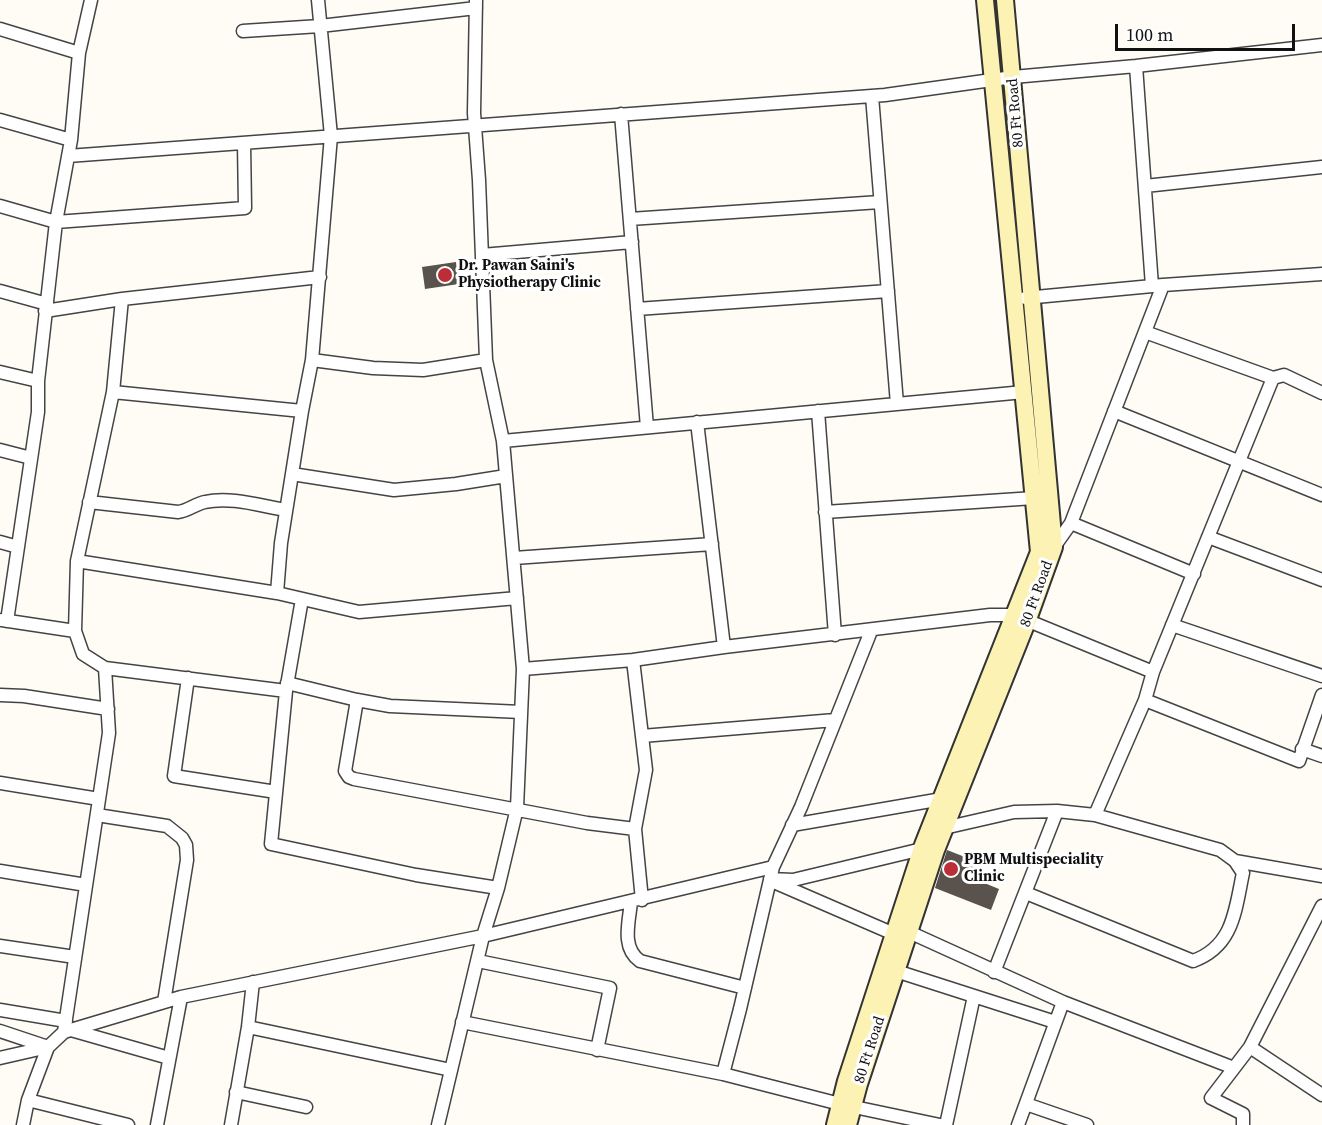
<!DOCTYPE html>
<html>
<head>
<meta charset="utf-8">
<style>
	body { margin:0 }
	#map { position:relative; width:1322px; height:1125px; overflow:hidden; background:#fefcf5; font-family:"Source Serif 4",serif }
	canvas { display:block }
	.scale { position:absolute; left:1115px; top:24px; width:180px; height:27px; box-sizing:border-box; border:3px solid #111; border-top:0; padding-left:8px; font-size:18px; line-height:21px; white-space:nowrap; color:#111; -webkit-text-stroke:4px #fff; paint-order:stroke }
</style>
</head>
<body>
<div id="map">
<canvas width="1322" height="1125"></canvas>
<div class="scale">100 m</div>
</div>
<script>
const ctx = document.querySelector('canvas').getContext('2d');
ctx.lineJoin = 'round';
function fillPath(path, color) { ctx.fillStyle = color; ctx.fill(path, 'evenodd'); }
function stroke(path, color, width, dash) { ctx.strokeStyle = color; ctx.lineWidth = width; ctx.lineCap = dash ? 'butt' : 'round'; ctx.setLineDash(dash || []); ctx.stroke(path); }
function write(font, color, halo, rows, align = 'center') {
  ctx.font = font + ' "Source Serif 4",serif'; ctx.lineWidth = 6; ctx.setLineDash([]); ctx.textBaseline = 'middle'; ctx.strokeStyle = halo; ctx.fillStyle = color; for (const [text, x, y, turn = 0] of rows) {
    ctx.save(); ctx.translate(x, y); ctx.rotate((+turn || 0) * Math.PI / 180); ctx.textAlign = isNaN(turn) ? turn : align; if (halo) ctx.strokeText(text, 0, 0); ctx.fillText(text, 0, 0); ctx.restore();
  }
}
fillPath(new Path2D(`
	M456,262l3,22 -34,5 -3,-22z
	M947,850l36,14 -6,16 22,9 -8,21 -56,-22z`), '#59524d');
const street = new Path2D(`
	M0,29l79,24
	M243,31l77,-5 156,-18
	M1136,66l16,220
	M872,96l25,308
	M621,114l26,313
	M0,120l71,20
	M68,156l817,-61 128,-18 123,-11 186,-21
	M1145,186l177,-19
	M0,206l56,16 189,-14 -1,-65
	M630,219l250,-17
	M482,255l150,-13
	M0,291l47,13
	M1025,298l138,-13 159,-11
	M122,299l-9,93 -36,169 -2,70 8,23 22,14 181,23 16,-92
	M637,309l251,-18
	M45,311l77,-12 198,-22
	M1145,332l128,46
	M312,360l61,8 50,2 63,-10
	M0,372l38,9
	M113,392l189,19
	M818,411l17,224
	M1114,411l208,84
	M697,422l27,225
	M503,441l521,-49
	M0,450l31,8
	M292,474l102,16 62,-6 50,-8
	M89,502l89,10c10,-1 17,-8 27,-10 25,-6 56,4 81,8
	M825,512l209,-14
	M1071,523l123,51
	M1208,537l114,43
	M0,542l18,5
	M1054,547l17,-24 92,-238
	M514,558l198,-14
	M77,561l200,32 82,19 158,-14
	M277,593l4,-50 21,-132 10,-51 19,-224 -13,-136
	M2,620l73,11
	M7,621l31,-209v-31l18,-159 15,-82 8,-87 12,-53
	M1172,625l150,51
	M633,660l13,110 -11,59 7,71
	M523,669l110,-9 91,-13 266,-32h24l139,57
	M188,678l-14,98 102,16
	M287,683l70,17 33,6 131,6
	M286,691l-15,153 145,31 82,13
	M0,695l24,1 84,13
	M357,700l-12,71 4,6 5,2 233,44 48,6
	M1145,700l154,61 23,-66
	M642,736l193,-16
	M1302,749l20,7
	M0,783l99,16
	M97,815l70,11 15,12 4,7 1,15 -23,142
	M1095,815l50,-115 8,-28 120,-294 11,-3 38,18
	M792,825l150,-26
	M944,828l70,-16 43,-1 38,4 125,35 15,11 8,12c-8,37 -9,73 -50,88l-167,-68
	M1235,861l87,15
	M0,871l86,14
	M770,879l23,1 129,-31
	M774,882l120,52
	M631,902c-2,20 -10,46 9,59l105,27
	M909,932l154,70 171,66 16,-21 72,-141
	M0,946l75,11
	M478,961l132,27 -13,62
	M896,971l159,51
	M994,972l63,-161
	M0,1010l66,11
	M462,1022l261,52 117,30 100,21
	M248,1027l203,43
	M71,1030l98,28
	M0,1031l48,16 -20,53 -5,25
	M64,1032l45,-299 -4,-65
	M1250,1047l72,48
	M0,1058l48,-11 16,-15 117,-35 302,-61 290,-69
	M1234,1068l-23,30 32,16v11
	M723,1074l17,-65 33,-142 28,-60 70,-176
	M236,1092l70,15
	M28,1100l100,25
	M1026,1104l61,21
	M157,1125l24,-128
	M231,1125l17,-98 5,-45
	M438,1125l45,-189 15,-48 19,-80 6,-139 -20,-228 -17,-81 -7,-180 -5,-67 2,-113
	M946,1125l28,-129
	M1018,1125l45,-123`);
const secondary = new Path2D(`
	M835,1125l11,-44 77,-236 116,-293 -54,-552
	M848,1125l11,-41 77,-234 91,-228 27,-75 -49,-547`);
stroke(street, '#444', 15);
stroke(secondary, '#333', 20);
stroke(street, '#fff', 12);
stroke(secondary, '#fbf2b4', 16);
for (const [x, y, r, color] of [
	[445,275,8,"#bb2e37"],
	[951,869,8,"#bb2e37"]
]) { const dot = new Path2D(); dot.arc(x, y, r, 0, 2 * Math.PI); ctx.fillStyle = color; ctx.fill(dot); stroke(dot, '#fff', 2); }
write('15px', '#111', '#fff', [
	["80 Ft Road",1016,113,-95],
	["80 Ft Road",1037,594,-70],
	["80 Ft Road",870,1050,-72]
]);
write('bold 15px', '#111', '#fff', [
	["Dr. Pawan Saini's",458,266],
	["Physiotherapy Clinic",458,283],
	["PBM Multispeciality",964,860],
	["Clinic",964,877]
], 'left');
</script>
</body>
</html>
